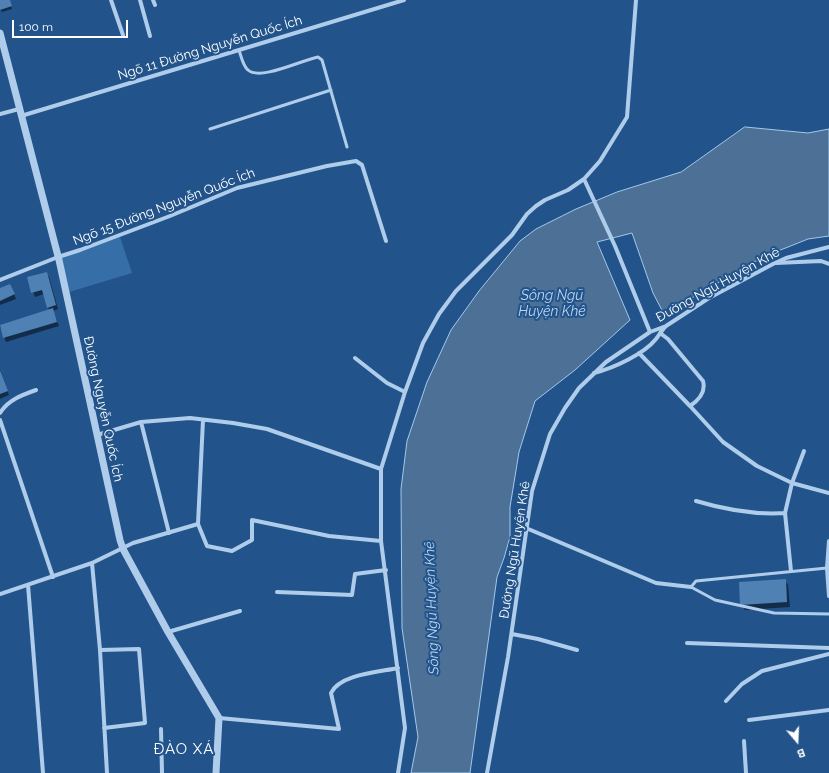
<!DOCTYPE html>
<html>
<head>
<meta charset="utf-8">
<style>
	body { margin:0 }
	#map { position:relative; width:829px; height:773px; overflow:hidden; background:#22548b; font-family:Raleway,sans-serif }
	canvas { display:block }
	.north { position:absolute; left:777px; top:721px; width:40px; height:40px; -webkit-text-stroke:3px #22548b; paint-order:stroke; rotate:161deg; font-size:11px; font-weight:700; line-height:16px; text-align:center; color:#fff }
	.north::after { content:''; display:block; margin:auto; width:14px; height:18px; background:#fff; clip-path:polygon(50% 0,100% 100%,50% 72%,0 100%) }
	.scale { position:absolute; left:12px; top:20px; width:116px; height:18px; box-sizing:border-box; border:2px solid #fff; border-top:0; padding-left:5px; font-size:12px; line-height:14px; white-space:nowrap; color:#fff; -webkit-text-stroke:3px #22548b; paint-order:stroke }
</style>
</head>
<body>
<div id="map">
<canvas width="829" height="773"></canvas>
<div class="north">B</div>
<div class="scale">100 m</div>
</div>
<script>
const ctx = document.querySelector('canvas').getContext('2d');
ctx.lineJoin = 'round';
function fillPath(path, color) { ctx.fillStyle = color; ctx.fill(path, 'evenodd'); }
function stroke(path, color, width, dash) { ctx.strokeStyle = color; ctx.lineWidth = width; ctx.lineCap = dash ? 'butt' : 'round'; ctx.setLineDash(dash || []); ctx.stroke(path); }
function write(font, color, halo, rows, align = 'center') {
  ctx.font = font + ' Raleway,sans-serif'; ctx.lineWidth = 4; ctx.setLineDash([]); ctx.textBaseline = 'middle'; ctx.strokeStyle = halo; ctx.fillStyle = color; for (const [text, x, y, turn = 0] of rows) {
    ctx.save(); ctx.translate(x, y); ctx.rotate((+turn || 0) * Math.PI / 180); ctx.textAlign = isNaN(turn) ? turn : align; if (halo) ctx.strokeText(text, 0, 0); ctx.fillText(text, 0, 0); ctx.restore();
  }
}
fillPath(new Path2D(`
	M120,237l12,36 -63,19 -8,-35z`), '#366fa8');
const water = new Path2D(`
	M745,127l63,6 21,-4v107l-21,3 -45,18 -99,57 -11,-21 -21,-60 -35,9 33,78 -55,50 -40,31 -16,51 -9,55v30l-6,21 -7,19 -27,196h-59l7,-36 -16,-109 -1,-139 6,-48 20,-59 24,-52 28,-39 41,-50 16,-12 40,-20 41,-17 64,-20z`);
fillPath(water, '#4d7097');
stroke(water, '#a3c8ec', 1);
fillPath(new Path2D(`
	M4,0h5l3,9 -10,3 -2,-3v-8z
	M46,273l3,4 9,32 -5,2 6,15 -53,16 -6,-16 49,-16 -5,-16 -9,3 -7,-19z
	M0,289h12l4,10 -16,6z
	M0,369l9,26 -9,4z
	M785,580l3,5 2,22 -45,3 -4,-6z`), '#0007');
fillPath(new Path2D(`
	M0,0h10l2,6 -12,4z
	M47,272l9,33 -9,3 -5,-18 -11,3 -4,-16z
	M10,284l5,10 -15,7v-13z
	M53,308l4,14 -54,16 -3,-13z
	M0,370l8,21 -8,3z
	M786,579l1,23 -47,3 -1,-23z`), '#4f81b4');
stroke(new Path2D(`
	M239,50c2,6 4,16 9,20 12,11 54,-10 70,-13l4,3 25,87
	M210,129l121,-39
	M827,568l-131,13 -5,6 24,13 59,13 55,1`), '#afcdeb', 3);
stroke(new Path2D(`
	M111,0l12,35
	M140,0l10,36
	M153,0l2,5
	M0,114l19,-5
	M21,116l383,-116
	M584,179l31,67 35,86
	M776,263l45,-2 8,3
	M0,280l58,-23 22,-7 90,-34 67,-28 90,-22 29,-5 6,4 24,76
	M660,333l8,6 35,42c3,11 -4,19 -13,25
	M639,353l51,53 33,36 34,24 35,17 37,10
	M355,358l32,25 18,9
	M594,373c20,-5 50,-19 62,-34 3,-4 6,-9 10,-13
	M0,413c8,-13 22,-18 36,-23
	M0,420l53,157
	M141,422l28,111
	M97,435l44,-13 49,-4 43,5 34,6 114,40
	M696,501c30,9 58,14 89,12
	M198,524l5,-104
	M526,528l130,55 35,4
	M829,541l-2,27 2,28
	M92,563l8,87 7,123
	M791,571l-6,-58 7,-30 12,-32
	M28,585l15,188
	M277,592l75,3 3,-21 31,-4
	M0,594l92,-31 41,-20 65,-19 9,22 25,5 20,-11v-20l77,16 52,5
	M168,632l72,-21
	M512,634l26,5 39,11
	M687,643l142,5
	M100,650l39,-1 6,74 -41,5
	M726,701l16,-17 20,-13 67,-17
	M219,718l120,11 -8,-36c9,-19 49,-21 67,-25
	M749,720l80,-10
	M161,729l1,44
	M744,741l2,32
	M398,773l7,-45 -24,-187v-72l24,-77 18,-49 16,-29 17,-23 56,-56 15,-21 9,-8 9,-6 23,-10 16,-11 16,-18 27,-44 9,-117
	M487,773l21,-116 24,-166 18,-57 15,-26 14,-20 27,-26 44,-30 16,-6 43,-28 64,-34 13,-6 43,-11`), '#afcdeb', 4);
stroke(new Path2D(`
	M0,33l59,227 61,280 3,9 45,83 51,86 -3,55`), '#afcdeb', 7);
write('13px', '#fff', '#22548b', [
	["Ngõ 11 Đường Nguyễn Quốc Ích",210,48,-17],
	["Ngõ 15 Đường Nguyễn Quốc Ích",164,207,-21],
	["Đường Ngũ Huyện Khê",718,285,-29],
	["Đường Nguyễn Quốc Ích",103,409,78],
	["Đường Ngũ Huyện Khê",515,550,-81]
]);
write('italic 14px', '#bbd6f2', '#22548b', [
	["Sông Ngũ",552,296],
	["Huyện Khê",552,312],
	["Sông Ngũ Huyện Khê",432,608,-92]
]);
ctx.letterSpacing = '1px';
write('15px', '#fff', '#22548b', [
	["ĐÀO XÁ",184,749]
]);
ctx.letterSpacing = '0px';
</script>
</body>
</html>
